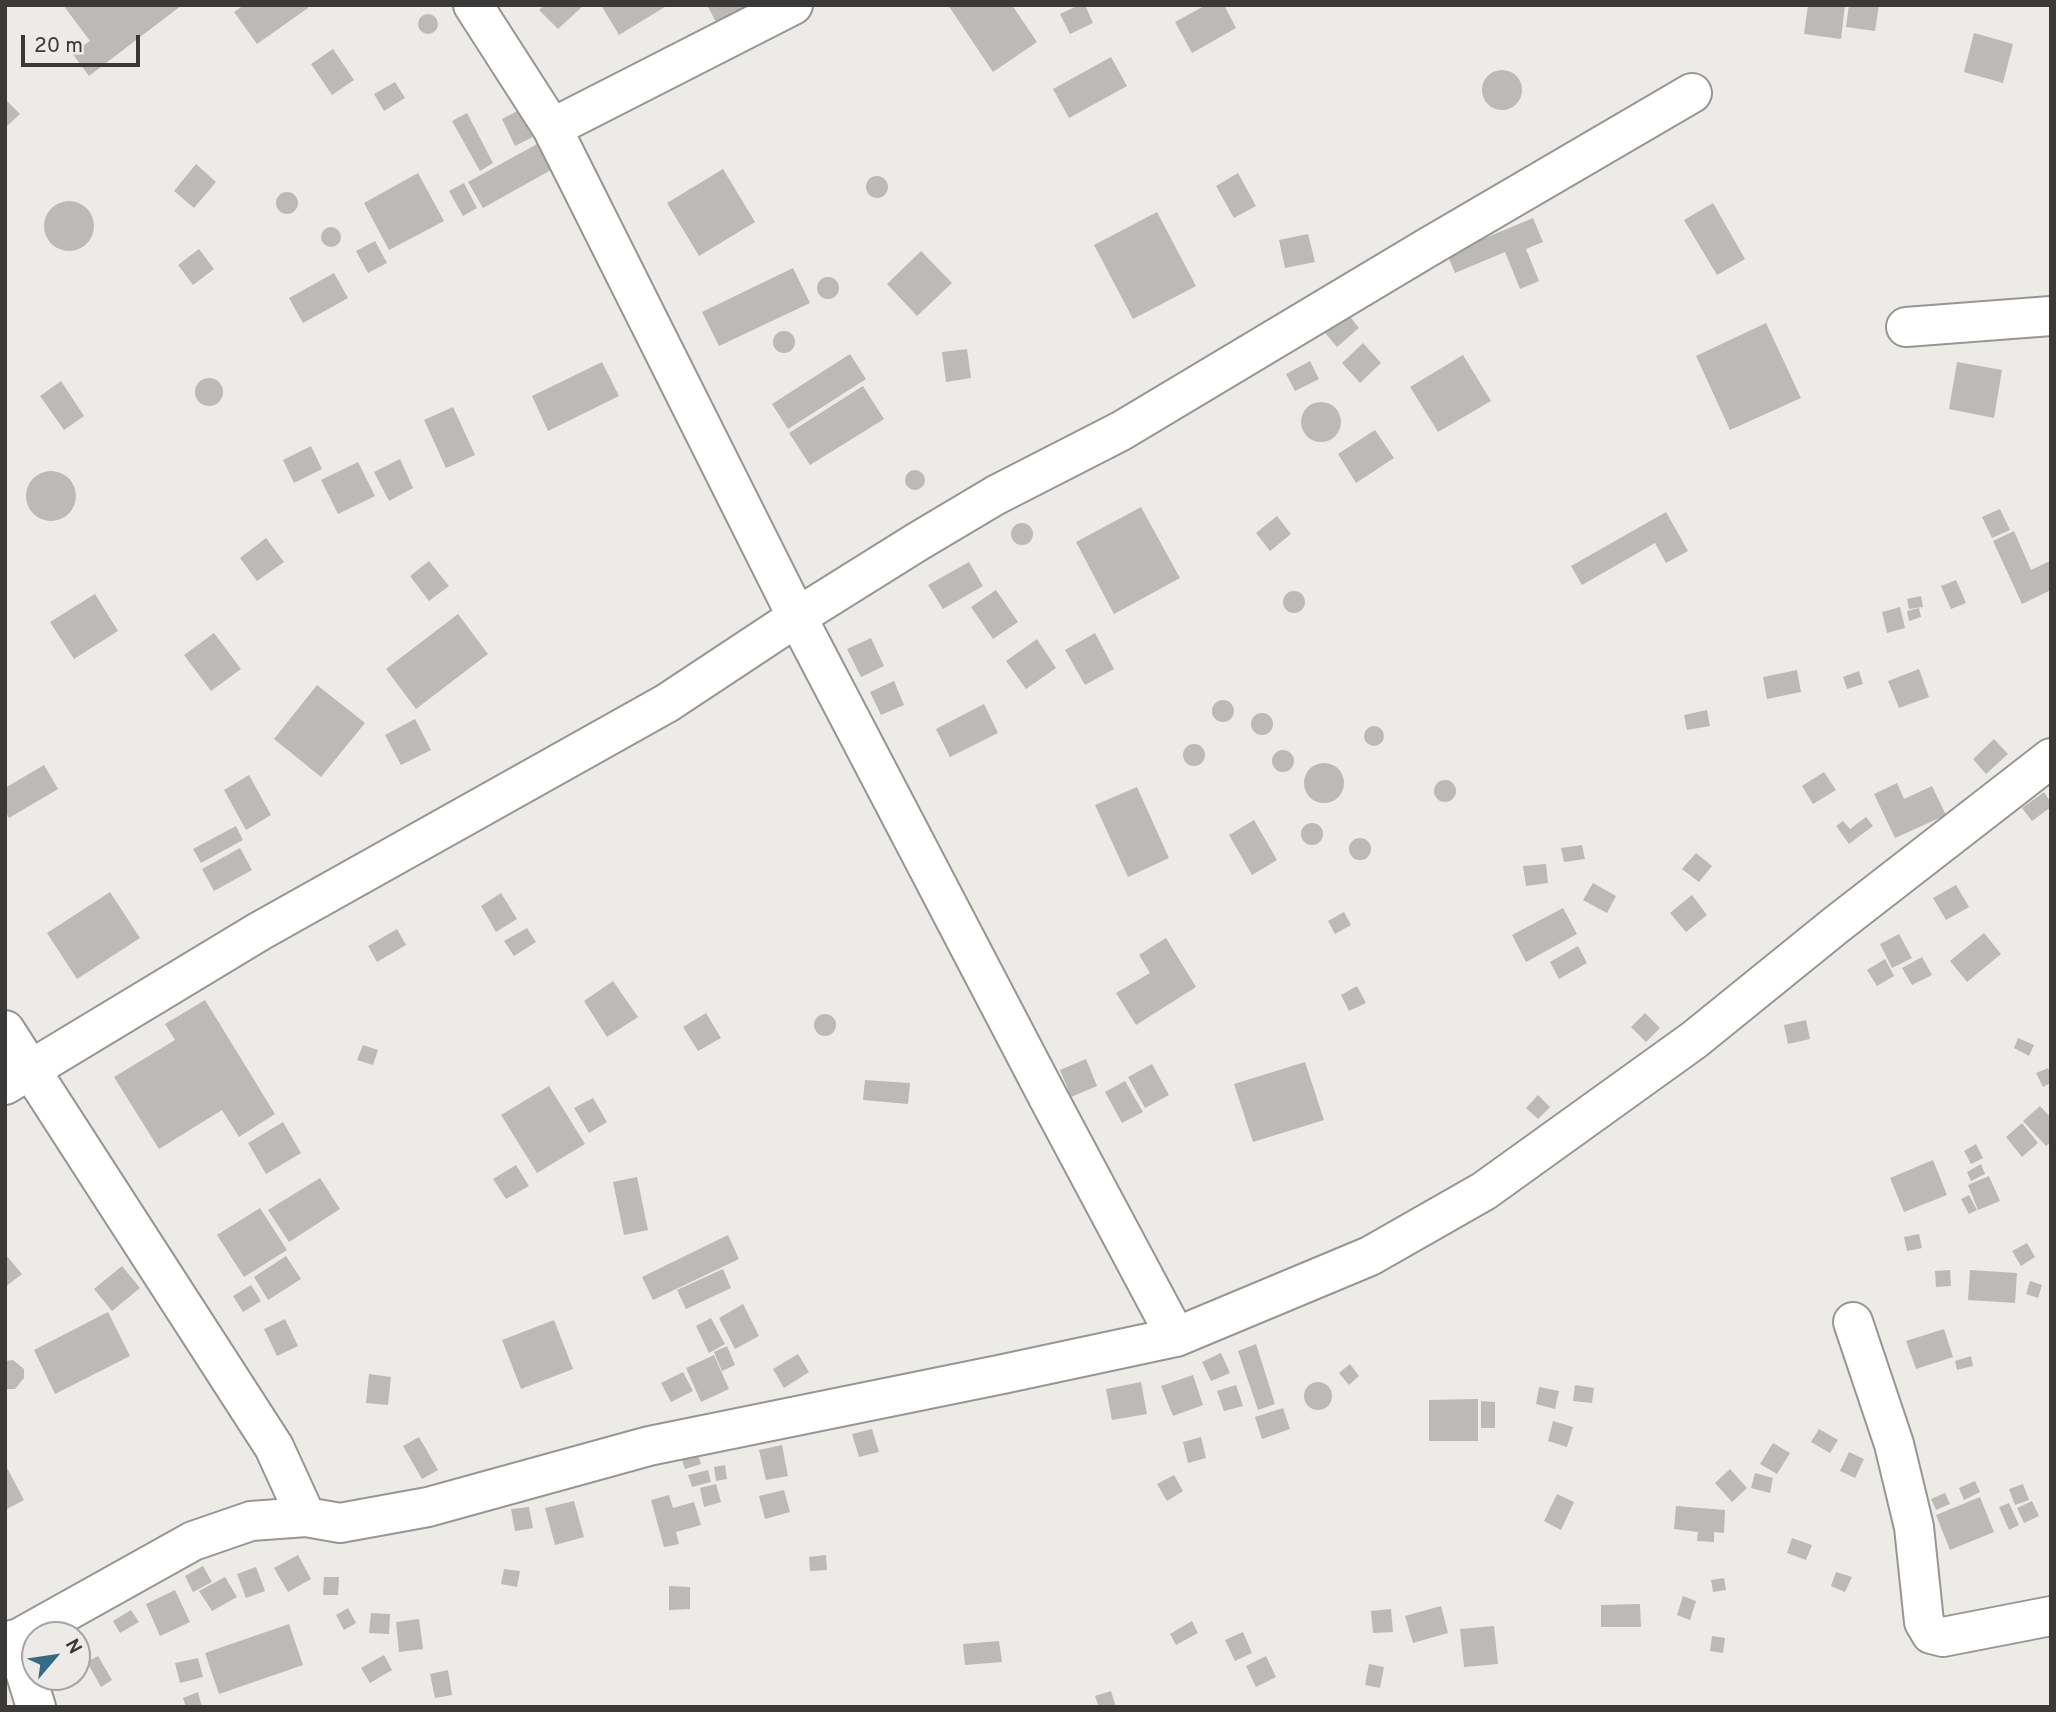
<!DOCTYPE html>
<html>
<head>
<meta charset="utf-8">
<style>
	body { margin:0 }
	#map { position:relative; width:2056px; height:1712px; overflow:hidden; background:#edebe8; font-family:Overpass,sans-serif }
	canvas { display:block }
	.frame { position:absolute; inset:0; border:7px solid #3a3938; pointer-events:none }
	.north { position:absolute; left:21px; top:1621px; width:70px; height:70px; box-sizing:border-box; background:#edebe8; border:2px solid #a5a4a2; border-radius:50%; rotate:61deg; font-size:19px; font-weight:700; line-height:28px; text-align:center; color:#3a3938 }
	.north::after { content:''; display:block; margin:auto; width:24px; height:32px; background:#356b87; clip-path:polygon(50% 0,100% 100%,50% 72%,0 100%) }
	.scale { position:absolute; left:21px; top:35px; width:119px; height:32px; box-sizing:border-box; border:4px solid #3a3938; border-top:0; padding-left:9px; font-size:21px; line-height:24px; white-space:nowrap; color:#3a3938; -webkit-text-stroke:5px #edebe8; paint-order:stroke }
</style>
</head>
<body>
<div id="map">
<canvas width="2056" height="1712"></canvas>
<div class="frame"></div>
<div class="north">N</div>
<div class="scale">20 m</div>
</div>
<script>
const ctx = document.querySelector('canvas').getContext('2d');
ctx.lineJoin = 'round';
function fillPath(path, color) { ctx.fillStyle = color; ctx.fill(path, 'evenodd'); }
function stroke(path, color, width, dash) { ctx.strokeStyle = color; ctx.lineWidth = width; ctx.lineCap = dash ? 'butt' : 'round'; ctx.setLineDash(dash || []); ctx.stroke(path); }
fillPath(new Path2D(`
	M63,5h119l-93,71 -17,-23 18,-12z
	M244,5h63l1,3 -51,36 -23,-32z
	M545,5h39l-26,24 -19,-19z
	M601,5h67l-49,30z
	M707,5h36l2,2 -28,17z
	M948,5h64l25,37 -44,30z
	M1079,5h6l8,18 -23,11 -10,-20z
	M1206,5h18l12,23 -44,25 -17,-31z
	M1808,5h37l-4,34 -37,-5z
	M1849,5h30l-4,26 -29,-4z
	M418 24a10 10 0 1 1 20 0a10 10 0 1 1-20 0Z
	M1974,33l39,11 -10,39 -39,-11z
	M333,49l21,31 -22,15 -21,-31z
	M1111,57l16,29 -58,32 -16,-29z
	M1482 90a20 20 0 1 1 40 0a20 20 0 1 1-40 0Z
	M395,82l10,16 -21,13 -10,-17z
	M5,99l15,15 -15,14z
	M525,107l14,27 -24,12 -13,-27z
	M467,113l26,50 -13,8 -28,-50z
	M537,144l14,26 -68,38 -15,-26z
	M196,164l20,18 -22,26 -20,-17z
	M723,169l32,53 -56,34 -32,-53z
	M418,173l26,48 -55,29 -25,-47z
	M1238,173l18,33 -22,12 -18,-32z
	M866 187a11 11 0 1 1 22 0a11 11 0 1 1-22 0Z
	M464,183l13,25 -14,8 -14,-25z
	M276 203a11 11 0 1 1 22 0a11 11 0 1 1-22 0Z
	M44 226a25 25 0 1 1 50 0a25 25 0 1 1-50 0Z
	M1713,203l32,56 -28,16 -33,-55z
	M1157,212l39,74 -63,33 -39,-74z
	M1533,218l10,24 -17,7 13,32 -19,8 -15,-37 -50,21 -8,-19z
	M321 237a10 10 0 1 1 20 0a10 10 0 1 1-20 0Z
	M1308,234l7,28 -30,6 -6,-28z
	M375,241l12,22 -19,10 -12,-22z
	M199,249l15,20 -21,16 -15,-20z
	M921,251l31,32 -35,33 -30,-32z
	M793,268l17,35 -91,43 -17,-34z
	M334,273l14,25 -45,25 -14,-25z
	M817 288a11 11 0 1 1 22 0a11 11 0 1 1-22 0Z
	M1343,308l16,20 -22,19 -17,-20z
	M1766,323l35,75 -71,32 -34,-74z
	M773 342a11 11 0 1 1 22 0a11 11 0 1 1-22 0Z
	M1363,343l18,20 -21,20 -18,-20z
	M967,349l4,29 -25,4 -4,-30z
	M850,354l16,25 -78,50 -16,-25z
	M1463,355l28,46 -53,31 -28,-45z
	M1310,361l9,18 -24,12 -9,-17z
	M602,362l17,34 -71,35 -16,-35z
	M1957,362l45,8 -8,48 -45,-9z
	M195 392a14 14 0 1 1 28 0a14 14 0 1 1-28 0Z
	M61,381l23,35 -20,14 -24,-34z
	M863,386l21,33 -74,46 -21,-32z
	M1301 422a20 20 0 1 1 40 0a20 20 0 1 1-40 0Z
	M453,407l22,48 -29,13 -22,-48z
	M1375,430l19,28 -38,25 -18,-29z
	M311,446l11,23 -28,14 -11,-23z
	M400,459l13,29 -24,13 -15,-29z
	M358,462l17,34 -37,18 -17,-34z
	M905 480a10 10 0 1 1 20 0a10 10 0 1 1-20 0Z
	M26 496a25 25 0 1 1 50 0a25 25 0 1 1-50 0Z
	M1141,507l39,71 -66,36 -38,-72z
	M2000,509l10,21 -18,8 -10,-21z
	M1666,512l22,39 -22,12 -11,-20 -73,42 -11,-19z
	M1277,516l14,18 -21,17 -14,-18z
	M1011 534a11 11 0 1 1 22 0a11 11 0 1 1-22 0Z
	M2014,531l17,39 19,-9 1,2v27l-29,14 -29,-63z
	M266,538l18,24 -27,19 -17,-23z
	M429,561l20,25 -20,15 -19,-25z
	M969,562l14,24 -40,23 -15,-24z
	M1956,580l10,23 -15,6 -10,-23z
	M996,590l22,32 -25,17 -22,-32z
	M1283 602a11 11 0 1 1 22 0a11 11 0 1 1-22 0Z
	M95,594l23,37 -44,28 -24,-37z
	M1921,596l2,11 -14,2 -2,-10z
	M1900,607l5,21 -18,5 -5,-21z
	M1919,608l2,9 -12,4 -2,-10z
	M458,614l30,40 -72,55 -30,-40z
	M214,633l27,36 -30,22 -27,-36z
	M1095,633l19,36 -29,16 -20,-35z
	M871,638l13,28 -23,11 -14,-28z
	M1037,639l19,29 -30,21 -20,-28z
	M1919,669l10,28 -30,11 -11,-27z
	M1797,670l4,22 -34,7 -4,-22z
	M1859,671l4,13 -16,5 -4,-12z
	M894,681l10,24 -23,10 -11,-23z
	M317,685l48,38 -44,54 -47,-38z
	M1212 711a11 11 0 1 1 22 0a11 11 0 1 1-22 0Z
	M984,704l14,29 -48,24 -14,-28z
	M1707,710l3,16 -23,4 -3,-15z
	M1251 724a11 11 0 1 1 22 0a11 11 0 1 1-22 0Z
	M415,719l16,31 -30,15 -16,-30z
	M1364 736a10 10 0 1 1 20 0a10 10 0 1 1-20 0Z
	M1994,739l14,15 -22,20 -13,-15z
	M1183 755a11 11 0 1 1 22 0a11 11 0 1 1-22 0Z
	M1272 761a11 11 0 1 1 22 0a11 11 0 1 1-22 0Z
	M1304 783a20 20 0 1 1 40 0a20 20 0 1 1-40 0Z
	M44,765l14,24 -49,29 -4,-7v-23z
	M1824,772l12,18 -23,14 -11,-18z
	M249,775l22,40 -25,15 -22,-40z
	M1434 791a11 11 0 1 1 22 0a11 11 0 1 1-22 0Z
	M1897,783l7,16 28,-13 14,29 -51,23 -21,-44z
	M1137,787l32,71 -41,19 -33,-72z
	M2044,792l7,11v4l-19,14 -10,-13z
	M1866,817l7,9 -24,18 -13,-18 7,-5 7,8z
	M1254,820l23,40 -25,15 -23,-40z
	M1301 834a11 11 0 1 1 22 0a11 11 0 1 1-22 0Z
	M236,826l7,14 -42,23 -8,-14z
	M1349 849a11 11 0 1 1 22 0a11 11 0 1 1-22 0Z
	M1582,845l3,14 -21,3 -3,-14z
	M240,848l12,22 -38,21 -12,-22z
	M1696,853l16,13 -13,16 -17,-13z
	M1546,864l2,19 -22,3 -3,-20z
	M1593,883l23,13 -9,17 -24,-13z
	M1956,885l13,22 -23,13 -13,-22z
	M110,892l30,46 -63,41 -30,-46z
	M501,893l16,26 -21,13 -15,-26z
	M1692,895l15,20 -21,17 -16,-19z
	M1563,908l14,26 -51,28 -14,-27z
	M1344,912l7,13 -16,9 -7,-13z
	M527,928l9,14 -22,14 -10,-15z
	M397,929l9,16 -29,17 -9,-16z
	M1984,933l17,21 -34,28 -17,-21z
	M1899,934l13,24 -20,10 -12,-24z
	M1166,938l30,49 -60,38 -20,-32 34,-20 -11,-18z
	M1578,946l9,17 -28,16 -9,-17z
	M1922,957l10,18 -20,10 -10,-17z
	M1885,959l9,17 -17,10 -10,-16z
	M613,981l25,36 -31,20 -23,-36z
	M1357,986l9,17 -17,8 -8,-16z
	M205,1000l70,114 -36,23 -17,-27 -63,39 -45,-72 61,-37 -10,-16z
	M706,1013l15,25 -23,13 -15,-24z
	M1645,1013l15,15 -14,14 -15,-15z
	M814 1025a11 11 0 1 1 22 0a11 11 0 1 1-22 0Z
	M1806,1020l4,19 -22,5 -4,-19z
	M2018,1038l16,7 -5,11 -15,-8z
	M363,1045l15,5 -5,15 -16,-5z
	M1086,1059l11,27 -26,11 -11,-27z
	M1305,1062l19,58 -71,22 -19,-58z
	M1152,1064l17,31 -24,13 -17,-31z
	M2048,1068l3,5v10l-8,4 -7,-14z
	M865,1080l45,3 -2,21 -45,-4z
	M1125,1081l18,31 -21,11 -17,-31z
	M549,1086l36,58 -48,29 -36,-58z
	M1538,1095l12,12 -12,12 -12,-11z
	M593,1098l14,24 -18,11 -15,-25z
	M2040,1106l11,12v24l-5,4 -23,-25z
	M283,1122l18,31 -35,21 -18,-31z
	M2022,1123l16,20 -16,14 -16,-20z
	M1976,1144l7,14 -12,6 -7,-13z
	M1933,1160l14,35 -43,17 -14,-34z
	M1981,1164l4,10 -14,7 -4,-9z
	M516,1165l13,21 -23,13 -13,-20z
	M1989,1176l11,25 -22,9 -10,-25z
	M637,1177l11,53 -24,5 -11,-53z
	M320,1178l20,31 -51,33 -21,-32z
	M1969,1195l8,15 -8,4 -8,-15z
	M260,1208l27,42 -43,27 -27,-42z
	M1919,1234l3,14 -15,3 -3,-14z
	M728,1235l11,24 -86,41 -11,-23z
	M2027,1243l8,14 -14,9 -9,-15z
	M5,1254l17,20 -17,13z
	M286,1256l15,23 -33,21 -14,-23z
	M122,1266l18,22 -28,23 -18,-22z
	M723,1269l8,19 -45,21 -9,-19z
	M1950,1270l1,16 -15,1 -1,-16z
	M1970,1270l47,3 -2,30 -47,-3z
	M2030,1281l12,4 -4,13 -12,-4z
	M251,1285l10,16 -18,11 -10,-16z
	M743,1304l16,32 -24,13 -16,-31z
	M108,1312l22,44 -75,38 -21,-44z
	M711,1318l14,26 -16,9 -13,-27z
	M285,1319l13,27 -21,10 -13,-27z
	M554,1320l19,49 -52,20 -19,-49z
	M1944,1329l9,28 -37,12 -10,-28z
	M1256,1344l19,60 -17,6 -20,-59z
	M727,1346l8,19 -13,6 -8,-19z
	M1221,1353l9,20 -19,8 -9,-19z
	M798,1354l11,18 -25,16 -11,-19z
	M714,1355l15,34 -28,13 -15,-34z
	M1971,1356l2,10 -16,4 -2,-9z
	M13,1360l11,9v9l-9,11h-10v-28z
	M1350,1364l9,12 -10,9 -10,-12z
	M683,1372l10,19 -22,11 -10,-19z
	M369,1374l22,3 -3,28 -22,-2z
	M1193,1375l10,30 -30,11 -12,-30z
	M1141,1382l6,32 -35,6 -6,-31z
	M1304 1396a14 14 0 1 1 28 0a14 14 0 1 1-28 0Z
	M1236,1385l7,21 -19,5 -7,-20z
	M1575,1385l19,3 -2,15 -19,-2z
	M1539,1387l20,4 -4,18 -19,-5z
	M1478,1399v42h-49v-41z
	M1481,1401l14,1v26h-14z
	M1283,1408l7,21 -28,10 -7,-22z
	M1553,1421l20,6 -6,20 -19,-6z
	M872,1429l7,23 -20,5 -7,-23z
	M1819,1429l19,11 -8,13 -19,-11z
	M419,1437l19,33 -16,9 -19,-33z
	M1201,1437l5,21 -18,5 -5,-21z
	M1773,1443l17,10 -13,21 -17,-10z
	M782,1445l6,31 -22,4 -7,-30z
	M697,1452l4,12 -16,5 -4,-12z
	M1849,1452l15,7 -9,19 -15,-7z
	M5,1464l19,36 -19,10z
	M725,1465l2,14 -11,2 -2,-14z
	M1730,1469l17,19 -15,14 -17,-19z
	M708,1470l3,12 -19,5 -4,-12z
	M1755,1473l18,5 -3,15 -19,-5z
	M1174,1475l9,16 -16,10 -10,-17z
	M1975,1481l5,11 -16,8 -5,-12z
	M716,1484l5,18 -17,5 -4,-19z
	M2023,1484l6,16 -14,5 -6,-16z
	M784,1490l6,22 -25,7 -6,-23z
	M1945,1493l5,11 -14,6 -5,-11z
	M1557,1494l17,8 -13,28 -17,-9z
	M669,1495l4,13 21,-6 7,23 -25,7 3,12 -15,3 -13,-47z
	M1980,1497l14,35 -44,18 -14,-35z
	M574,1501l10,36 -29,8 -10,-37z
	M2032,1501l7,15 -15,7 -7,-15z
	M2009,1503l10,22 -10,5 -10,-23z
	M1676,1506l49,4 -1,23 -10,-1v10l-17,-1 1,-9 -24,-3z
	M529,1507l4,21 -18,3 -4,-22z
	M1792,1538l20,7 -6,15 -19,-7z
	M298,1555l13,24 -23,13 -14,-24z
	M826,1555l1,15 -17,1 -1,-14z
	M203,1566l9,16 -19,10 -8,-16z
	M256,1567l9,24 -19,7 -9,-24z
	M504,1569l16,2 -3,16 -16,-3z
	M1836,1572l16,5 -7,15 -14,-6z
	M225,1577l12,20 -25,14 -13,-20z
	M324,1577h15l-1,18h-15z
	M1724,1578l2,12 -13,2 -2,-12z
	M669,1586l21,1v22l-21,1z
	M175,1590l15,32 -30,14 -14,-32z
	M1683,1596l13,5 -6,19 -13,-5z
	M1640,1604l1,23h-40v-22z
	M1441,1606l7,27 -35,10 -8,-27z
	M348,1608l8,15 -12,7 -8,-15z
	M1391,1609l2,23 -20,1 -2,-22z
	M131,1610l8,12 -19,11 -7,-12z
	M371,1613l19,1 -1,20 -20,-1z
	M419,1619l4,30 -24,3 -3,-30z
	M1192,1621l6,12 -22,12 -6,-11z
	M289,1624l14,41 -84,29 -14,-41z
	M1494,1626l4,38 -34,3 -4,-38z
	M1243,1632l9,21 -17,8 -10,-21z
	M1712,1636l13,2 -2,15 -13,-2z
	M999,1641l3,21 -37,3 -2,-21z
	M384,1655l8,15 -22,13 -9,-15z
	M98,1656l14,24 -11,7 -14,-25z
	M1266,1656l10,21 -20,10 -10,-21z
	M198,1658l5,19 -23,6 -5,-20z
	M1369,1664l15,3 -4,21 -15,-3z
	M448,1670l4,25 -17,3 -5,-24z
	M1111,1691l5,16h-17l-4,-11z
	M198,1692l4,15h-16l-3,-9z`), '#bcbab7');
const minor = new Path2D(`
	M473,5l79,123 245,489 252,482 127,238
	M552,128l241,-123
	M1906,327l145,-11
	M5,1030l269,417 32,70 34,6 88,-16 221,-61 354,-72 173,-37 194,-81 114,-65 210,-151 142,-115 215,-167
	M5,1085l255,-154 407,-228 130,-86 120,-75 79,-47 125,-64 304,-182 267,-156
	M1853,1322l41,122 20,83 10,95 7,12 12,3 108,-21
	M15,1639l21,68
	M5,1646l188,-105 58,-20 55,-4`);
stroke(minor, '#989693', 42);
stroke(minor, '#fff', 38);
</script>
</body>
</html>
